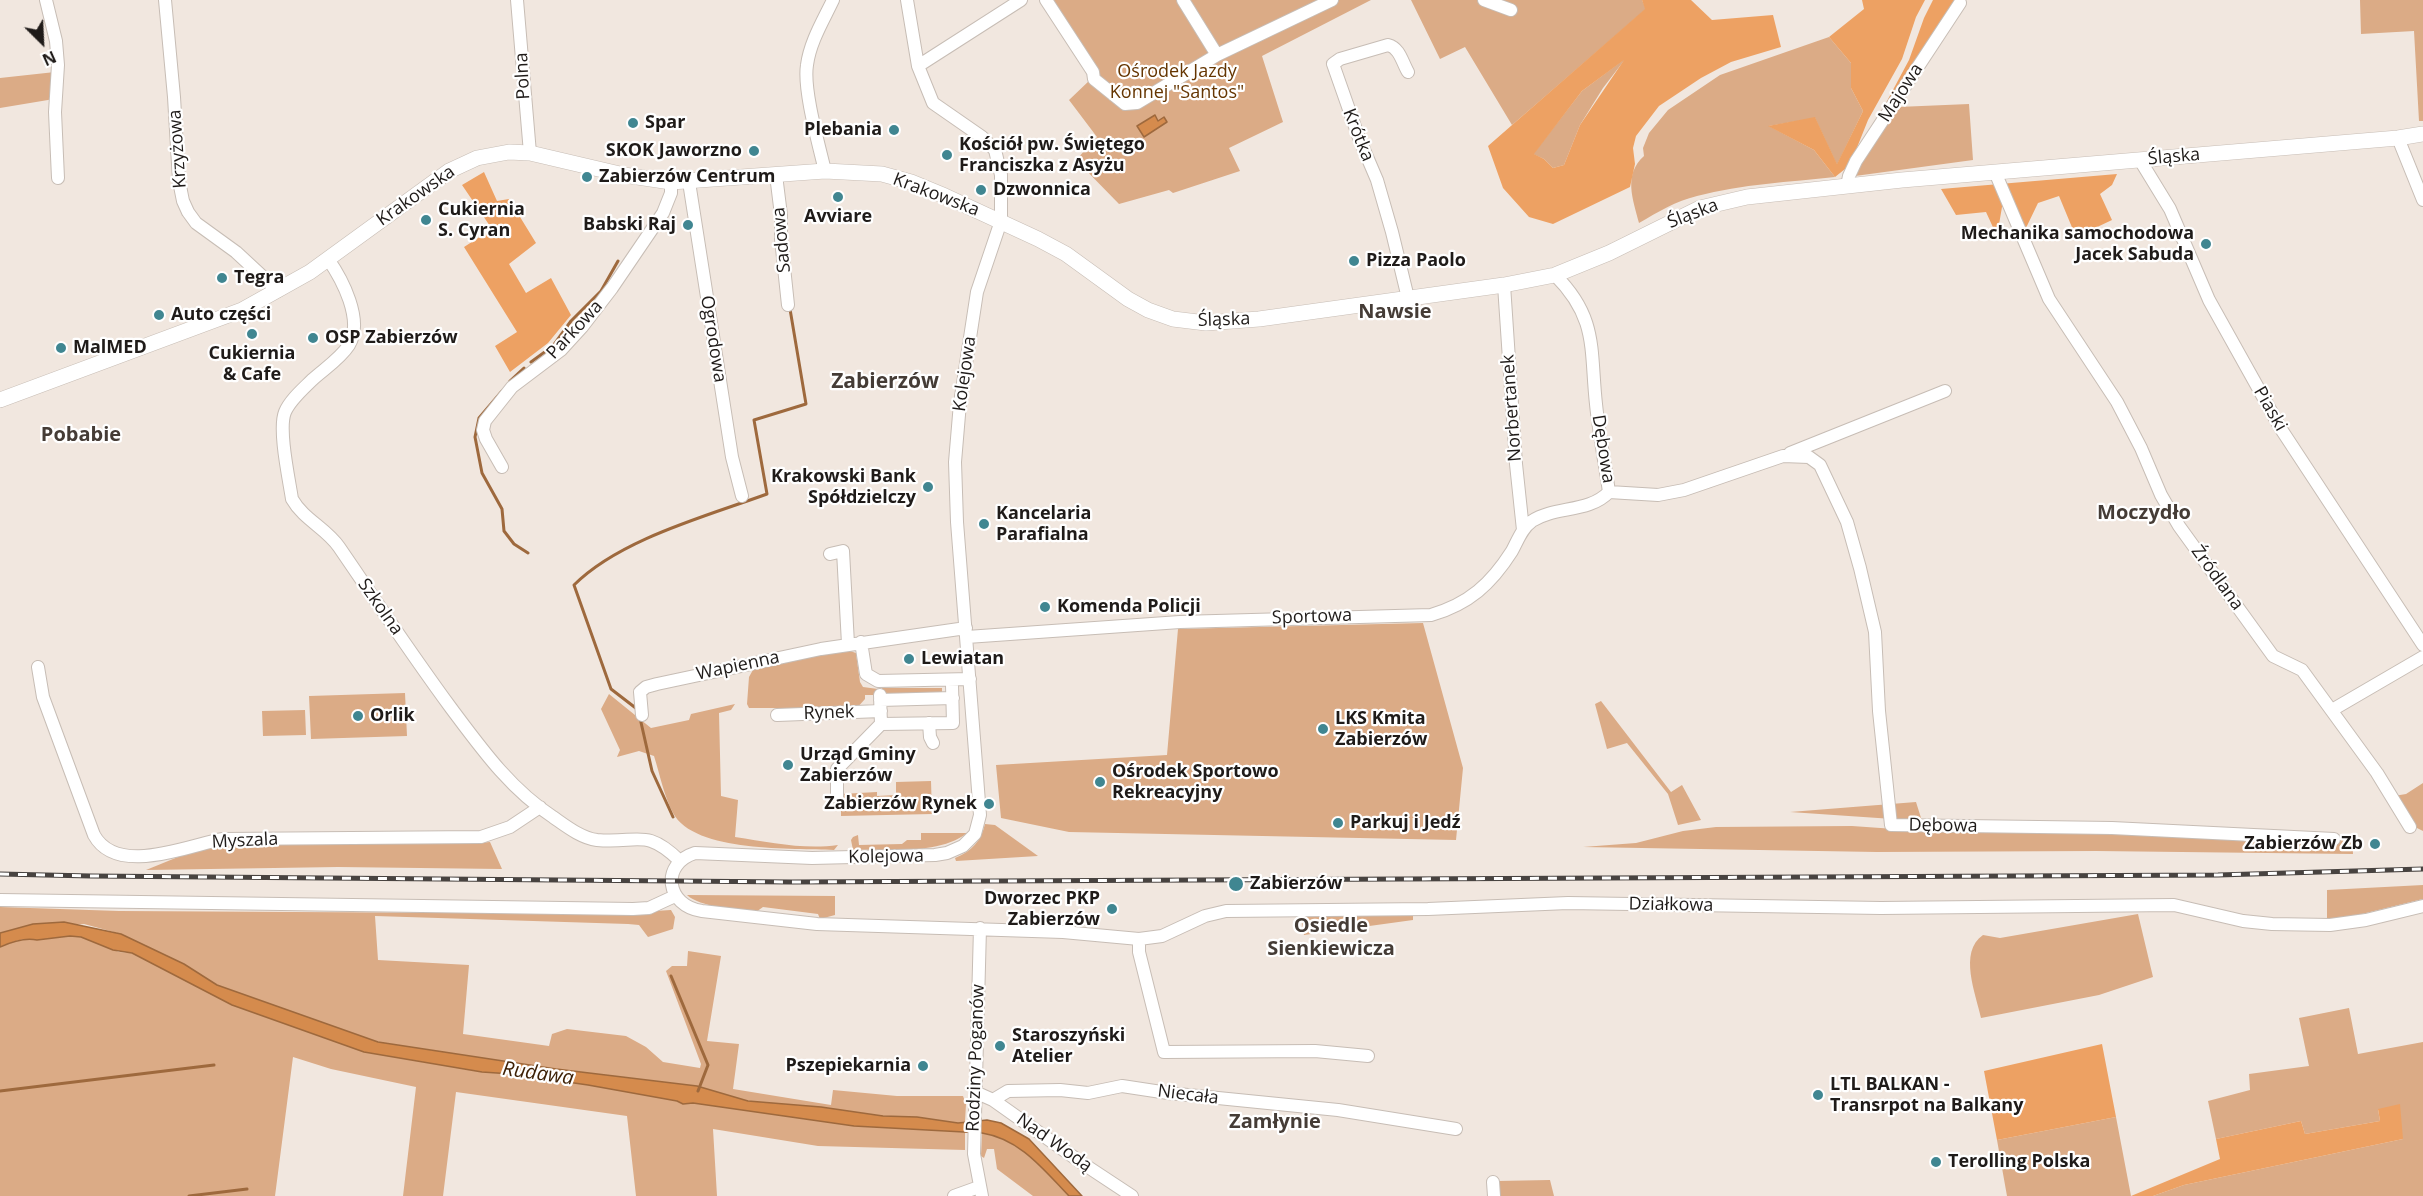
<!DOCTYPE html>
<html>
<head>
<meta charset="utf-8">
<style>
	body { margin:0 }
	#map { position:relative; width:2423px; height:1196px; overflow:hidden; background:#f1e7df; font-family:"Open Sans",sans-serif }
	canvas { display:block }
	.north { position:absolute; left:12px; top:12px; width:60px; height:60px; -webkit-text-stroke:4px #fff; paint-order:stroke; rotate:156deg; font-size:16px; font-weight:700; line-height:24px; text-align:center; color:#1f1b19 }
	.north::after { content:''; display:block; margin:auto; width:21px; height:27px; background:#1f1b19; clip-path:polygon(50% 0,100% 100%,50% 72%,0 100%) }
</style>
</head>
<body>
<div id="map">
<canvas width="2423" height="1196"></canvas>
<div class="north">N</div>
</div>
<script>
const ctx = document.querySelector('canvas').getContext('2d');
ctx.lineJoin = 'round';
function fillPath(path, color) { ctx.fillStyle = color; ctx.fill(path, 'evenodd'); }
function stroke(path, color, width, dash) { ctx.strokeStyle = color; ctx.lineWidth = width; ctx.lineCap = dash ? 'butt' : 'round'; ctx.setLineDash(dash || []); ctx.stroke(path); }
function write(font, color, halo, rows, align = 'center') {
  ctx.font = font + ' "Open Sans",sans-serif'; ctx.lineWidth = 4.5; ctx.setLineDash([]); ctx.textBaseline = 'middle'; ctx.strokeStyle = halo; ctx.fillStyle = color; for (const [text, x, y, turn = 0] of rows) {
    ctx.save(); ctx.translate(x, y); ctx.rotate((+turn || 0) * Math.PI / 180); ctx.textAlign = isNaN(turn) ? turn : align; if (halo) ctx.strokeText(text, 0, 0); ctx.fillText(text, 0, 0); ctx.restore();
  }
}
fillPath(new Path2D(`
	M1052,0h319l-109,56 21,66 -54,26 11,23 -67,22 -4,-3 -50,14 -43,-44 21,-23 -28,-37 22,-21z
	M1411,0h231l4,9 -134,116 -47,-78 -25,12z
	M2360,0h63v121h-4l-5,-90 -53,3z
	M1829,37l22,26v25l12,23 -26,54 -22,-47 -46,8 45,24 21,27c-45,5 -93,7 -138,19 -21,5 -39,16 -58,27 -6,-24 -16,-48 5,-67l-1,-8 6,-15 19,-23 52,-35z
	M1626,58l-23,30 -23,37 -16,40 -11,3 -9,-9 -11,-5 49,-63z
	M55,72l-1,27 -54,9v-30z
	M1969,104l4,56 -118,16 7,-16 36,-53z
	M1423,623l40,145 -7,72 -387,-8 -68,-14 -5,-53 171,-10 11,-126z
	M847,650l9,3 4,29 3,5 15,2v6h-13v4l-9,10 -75,2 -1,-3h-31l-2,-4 2,-27 5,-9z
	M882,688h60v5l-60,2z
	M405,693l2,43 -96,3 -2,-43z
	M609,694l42,34 38,-8 2,-6 44,-10 -4,6 -12,3 2,83 17,4 -3,37c34,5 69,13 103,8l-4,5c-39,-2 -140,3 -161,-37 -9,-17 -13,-38 -19,-57l-15,-5 -22,6 3,-7 -19,-41z
	M1601,701l70,91 11,-7 19,35 -23,5 -10,-31 -41,-51 -20,6 -12,-45z
	M305,710l1,25 -43,1 -1,-25z
	M931,781l1,33 -91,2v-22l36,-2v4l19,-1v-13z
	M2423,783v48l-10,-5 -19,-30 12,-2z
	M1916,802l6,19 -132,-9z
	M985,824l10,1 43,31 -82,5 -1,-3c17,-7 26,-17 30,-34z
	M1852,826l71,5h149l280,7 1,16 -257,-3 -219,1 -294,-5 53,-4 47,-12 33,-4z
	M921,833h46c-27,22 -81,16 -114,17l-2,-10 2,-3 5,-2 1,10 43,-1 5,-4h14z
	M490,842l12,27 -164,-2 -192,3 54,-22 16,-4h252z
	M2423,885v14l-65,16 -31,4v-29z
	M687,895l148,1v19l-15,4 -2,-5 -55,-7 -7,5c-17,-2 -57,-5 -69,-17z
	M0,907l119,4 527,3 9,-3 16,-1 4,7 -2,12 -25,8 -9,-12 -11,-1 -253,-8 3,44 91,5 -6,69 86,12 3,-12 15,-5 59,7 20,11 17,15 37,6 1,-4 -35,-93 6,-5h15l1,-15 33,5 -14,85 32,3 -6,45 98,16 2,-15 64,6h66l3,8 -1,18 -7,1 -41,-6 -34,-1 -62,-9 -73,-6 -51,-15 -141,-17 -178,-27 -161,-57 -33,-21 -63,-30 -37,-10 -84,9z
	M1413,913v7l-109,15 -3,-20z
	M2138,914l15,63 -54,18 -118,23c-5,-24 -23,-66 2,-83l17,3z
	M70,936l11,1 38,15 13,1 100,52 132,47 118,20 30,2 76,11 90,16 5,3 10,-1 161,23 111,6v18l-147,-4 -105,-17 4,67h-81l-9,-80 -171,-24 -13,104h-40l13,-109 -85,-18 -38,-12 -18,139h-275v-249l12,-6z
	M2349,1008l9,46 65,-12v154h-270l31,-11 219,-46 -25,-30 2,12 -75,13 -4,-13 -85,18 -8,-38 42,-11 -1,-16 60,-8 -10,-48z
	M2116,1117l15,79h-124l-10,-56z
	M982,1133c39,6 61,36 87,63h-36l-36,-27 -3,-20h-7l-3,9 -3,-2z
	M1550,1180l4,16h-55l-2,-15z`), '#dbab86');
fillPath(new Path2D(`
	M1642,0h49l21,20 61,-5 8,32 -50,15 -30,16 -42,28 -23,30 -3,12 2,16 -5,23 -77,37 -24,-7 -26,-29 -15,-42 157,-137zM1624,60l-44,65 -16,40 -11,3 -9,-9 -10,-5 48,-63z
	M1862,0h63l-9,17 -14,42 -34,61 -18,45 -15,12 -21,-27 -46,-24 47,-9 22,47 26,-53 -12,-23v-25l-22,-26 35,-28z
	M1933,0h24l-85,129 37,-69 15,-42z
	M484,172l13,29 12,-2 27,44 -27,21 17,29 25,-15 20,37 -23,28 -38,29 -15,-26 22,-14 -53,-85 28,-18 -30,-44z
	M2117,174l-5,11 -12,9 12,26 -36,17 -17,-41 -21,7 -13,27 -10,-26 -13,3 -5,29 -11,-24 -30,3 -15,-26z
	M2102,1044l14,73 -119,23 -13,-69z
	M2400,1104l3,35 -219,46 -31,11h-22l89,-37 -4,-20 85,-18 4,13 75,-13 -2,-12z`), '#eda163');
const water = new Path2D(`
	M1155,115l3,6 6,-4 3,5 -23,15 -7,-11z
	M64,922l57,12 63,30 33,21 161,57 178,27 141,17 51,15 73,6 62,9 34,1 41,6 29,-3 14,3 28,16 53,57h-13c-26,-27 -49,-57 -87,-63l-128,-7 -161,-23 -10,1 -6,-3 -89,-16 -76,-11 -30,-2 -118,-20 -132,-47 -100,-52 -19,-3 -32,-13 -11,-1 -33,4c-13,-3 -26,2 -37,7v-14l33,-9z`);
fillPath(water, '#d58b4d');
stroke(water, '#9e693d', 1.5);
stroke(new Path2D(`
	M531,362l22,-16 18,-25 30,-30 17,-30
	M510,381l14,-13
	M502,391l-23,27 -4,19 7,36 20,36 2,22 10,13 14,9
	M637,709l-26,-20 -37,-104c46,-46 133,-69 193,-91l-13,-74 52,-16 -16,-95
	M640,718l12,53 21,46
	M671,976l37,89 -10,26
	M0,1091l214,-26
	M189,1196l58,-7`), '#9e693d', 3);
const minor = new Path2D(`
	M46,0l10,41 2,24 -3,47 3,66
	M165,0l9,97 5,84 4,20 5,11 8,11 40,29 42,39
	M517,0l13,153
	M907,0l11,66 15,37 49,34 13,13 6,25v46l-24,71 -17,111 -5,59 2,60 23,293 -5,19 -12,12 -16,7 -12,2 -123,3 -117,-5c-35,11 -29,53 7,58l115,13 246,8 76,7 23,-3 43,-20 21,-5 202,-2 140,-6 313,5 293,-3 69,16 29,3 58,1 36,-5 57,-14
	M1046,0l47,72 1,7 31,25 12,-1 80,-48 -34,-55
	M1484,0l27,10
	M1217,55l115,-55
	M918,66l103,-66
	M1408,72c-6,-10 -8,-24 -20,-27l-48,14 -7,5 26,74 18,42 15,52 16,66
	M2398,138l25,62
	M2140,160l30,49 39,91 72,129 142,216
	M825,171c-6,-26 -22,-81 -18,-106 3,-23 16,-44 26,-65
	M1995,172l54,127 68,103 24,46 20,47 18,31 94,130 29,14 75,103 33,54
	M776,175l5,40v24l7,66
	M689,182l43,275 10,39
	M1847,186l2,-10 7,-15 104,-158
	M328,259c14,20 36,61 21,86 -9,14 -25,24 -37,35 -9,9 -22,20 -27,32 -7,17 4,67 7,87 12,21 34,29 47,48 37,54 73,108 112,161 30,40 59,81 102,109 13,9 28,21 44,23 41,4 48,-13 83,21
	M1555,275c43,43 35,74 41,129 3,30 9,59 13,88
	M1504,285l12,179 7,66
	M1790,453l155,-62
	M502,467l-16,-28 -3,-9 2,-9 27,-34 49,-37 21,-23 30,-39 51,-75 8,-20v-11
	M1609,492l49,3 26,-5 99,-34 26,1 11,8 27,57 13,46 15,64 4,79 12,114 221,3 222,11
	M830,554l13,-3 5,93
	M967,637l213,-15 251,-7c38,-11 60,-31 81,-64 6,-11 10,-23 20,-30 23,-15 57,-8 77,-29
	M861,642l5,32 12,7 92,-2
	M38,667l5,30 51,138c23,42 95,10 129,4l258,-2 29,-10 30,-20
	M880,695l1,29 72,-1 -1,-38
	M880,700l73,-2
	M2332,710l91,-53
	M642,715l-2,-23 6,-5 11,-3 164,-35 145,-21
	M777,715l104,-4
	M929,723l1,14 3,6
	M837,797v-28l44,-45
	M0,900l633,9 16,-1 26,-12
	M980,928l-6,226 8,42
	M1139,939v13l25,100 151,-1 53,5
	M975,1092l18,8 89,63 50,33
	M993,1100l15,-9 52,-1 28,3 34,-7 46,7 170,17 118,19
	M1493,1182l1,14
	M954,1196l25,-9`);
const major = new Path2D(`
	M0,400l242,-90 68,-38 139,-101 28,-13 32,-6 21,1 94,22 47,7 154,-11 57,3 29,8 34,14 93,43 28,15 62,45 20,11 25,9 33,4 53,-4 245,-34 51,-10 54,-22 91,-45 47,-11 155,-17 496,-42 25,-4`);
stroke(minor, '#c7bdb5', 14);
stroke(major, '#c7bdb5', 16);
stroke(minor, '#fff', 12);
stroke(major, '#fff', 15);
const rail = new Path2D(`
	M0,874l91,2 701,6 1426,-7 205,-6`);
stroke(rail, '#484340', 5);
stroke(rail, '#fff', 3, [9]);
for (const [x, y, r, color] of [
	[633,123,6,"#408691"],
	[894,130,6,"#408691"],
	[754,151,6,"#408691"],
	[947,155,6,"#408691"],
	[587,177,6,"#408691"],
	[981,190,6,"#408691"],
	[838,197,6,"#408691"],
	[426,220,6,"#408691"],
	[688,225,6,"#408691"],
	[2206,244,6,"#408691"],
	[1354,261,6,"#408691"],
	[222,278,6,"#408691"],
	[159,315,6,"#408691"],
	[252,334,6,"#408691"],
	[313,338,6,"#408691"],
	[61,348,6,"#408691"],
	[928,487,6,"#408691"],
	[984,524,6,"#408691"],
	[1045,607,6,"#408691"],
	[909,659,6,"#408691"],
	[358,716,6,"#408691"],
	[1323,729,6,"#408691"],
	[788,765,6,"#408691"],
	[1100,782,6,"#408691"],
	[989,804,6,"#408691"],
	[1338,823,6,"#408691"],
	[2375,844,6,"#408691"],
	[1236,884,8,"#408691"],
	[1112,909,6,"#408691"],
	[1000,1046,6,"#408691"],
	[923,1066,6,"#408691"],
	[1818,1095,6,"#408691"],
	[1936,1162,6,"#408691"]
]) { const dot = new Path2D(); dot.arc(x, y, r, 0, 2 * Math.PI); ctx.fillStyle = color; ctx.fill(dot); stroke(dot, '#fff', 2); }
write('18px', '#653501', '#fff', [
	["Ośrodek Jazdy",1177,72],
	["Konnej \"Santos\"",1177,93]
]);
write('18px', '#1f1b19', '#fff', [
	["Polna",523,76,-93],
	["Majowa",1901,93,-57],
	["Krótka",1358,135,68],
	["Krzyżowa",178,149,-94],
	["Śląska",2174,157,-5],
	["Krakowska",936,195,21],
	["Krakowska",416,196,-35],
	["Śląska",1693,214,-21],
	["Sadowa",782,240,-95],
	["Śląska",1224,320,-2],
	["Parkowa",575,330,-47],
	["Ogrodowa",713,339,81],
	["Kolejowa",965,374,-82],
	["Norbertanek",1512,408,-94],
	["Piaski",2270,409,60],
	["Dębowa",1603,449,81],
	["Źródlana",2217,578,54],
	["Szkolna",380,607,55],
	["Sportowa",1312,617,-2],
	["Wapienna",738,666,-12],
	["Rynek",829,713,-2],
	["Dębowa",1943,826,1],
	["Myszala",245,841,-3],
	["Kolejowa",886,857,-1],
	["Działkowa",1671,905,1],
	["Rodziny Poganów",976,1058,-88],
	["Niecała",1188,1095,7],
	["Nad Wodą",1054,1143,35]
]);
write('bold 18px', '#1f1b19', '#fff', [
	["Spar",645,123],
	["Plebania",882,130,"right"],
	["Kościół pw. Świętego",959,145],
	["Franciszka z Asyżu",959,166],
	["SKOK Jaworzno",742,151,"right"],
	["Zabierzów Centrum",599,177],
	["Dzwonnica",993,190],
	["Cukiernia",438,210],
	["S. Cyran",438,231],
	["Avviare",838,217,"center"],
	["Babski Raj",676,225,"right"],
	["Mechanika samochodowa",2194,234,"right"],
	["Jacek Sabuda",2194,255,"right"],
	["Pizza Paolo",1366,261],
	["Tegra",234,278],
	["Auto części",171,315],
	["OSP Zabierzów",325,338],
	["MalMED",73,348],
	["Cukiernia",252,354,"center"],
	["& Cafe",252,375,"center"],
	["Krakowski Bank",916,477,"right"],
	["Spółdzielczy",916,498,"right"],
	["Kancelaria",996,514],
	["Parafialna",996,535],
	["Komenda Policji",1057,607],
	["Lewiatan",921,659],
	["Orlik",370,716],
	["LKS Kmita",1335,719],
	["Zabierzów",1335,740],
	["Urząd Gminy",800,755],
	["Zabierzów",800,776],
	["Ośrodek Sportowo",1112,772],
	["Rekreacyjny",1112,793],
	["Zabierzów Rynek",977,804,"right"],
	["Parkuj i Jedź",1350,823],
	["Zabierzów Zb",2363,844,"right"],
	["Zabierzów",1250,884],
	["Dworzec PKP",1100,899,"right"],
	["Zabierzów",1100,920,"right"],
	["Staroszyński",1012,1036],
	["Atelier",1012,1057],
	["Pszepiekarnia",911,1066,"right"],
	["LTL BALKAN -",1830,1085],
	["Transrpot na Balkany",1830,1106],
	["Terolling Polska",1948,1162]
], 'left');
write('bold 20px', '#453c36', '#fff', [
	["Nawsie",1395,312],
	["Pobabie",81,435],
	["Moczydło",2144,513],
	["Osiedle",1331,926],
	["Sienkiewicza",1331,949],
	["Zamłynie",1275,1122]
]);
write('italic 20px', '#3e2005', '#fff', [
	["Rudawa",538,1074,8]
]);
write('bold 21px', '#453c36', '#fff', [
	["Zabierzów",885,382]
]);
</script>
</body>
</html>
